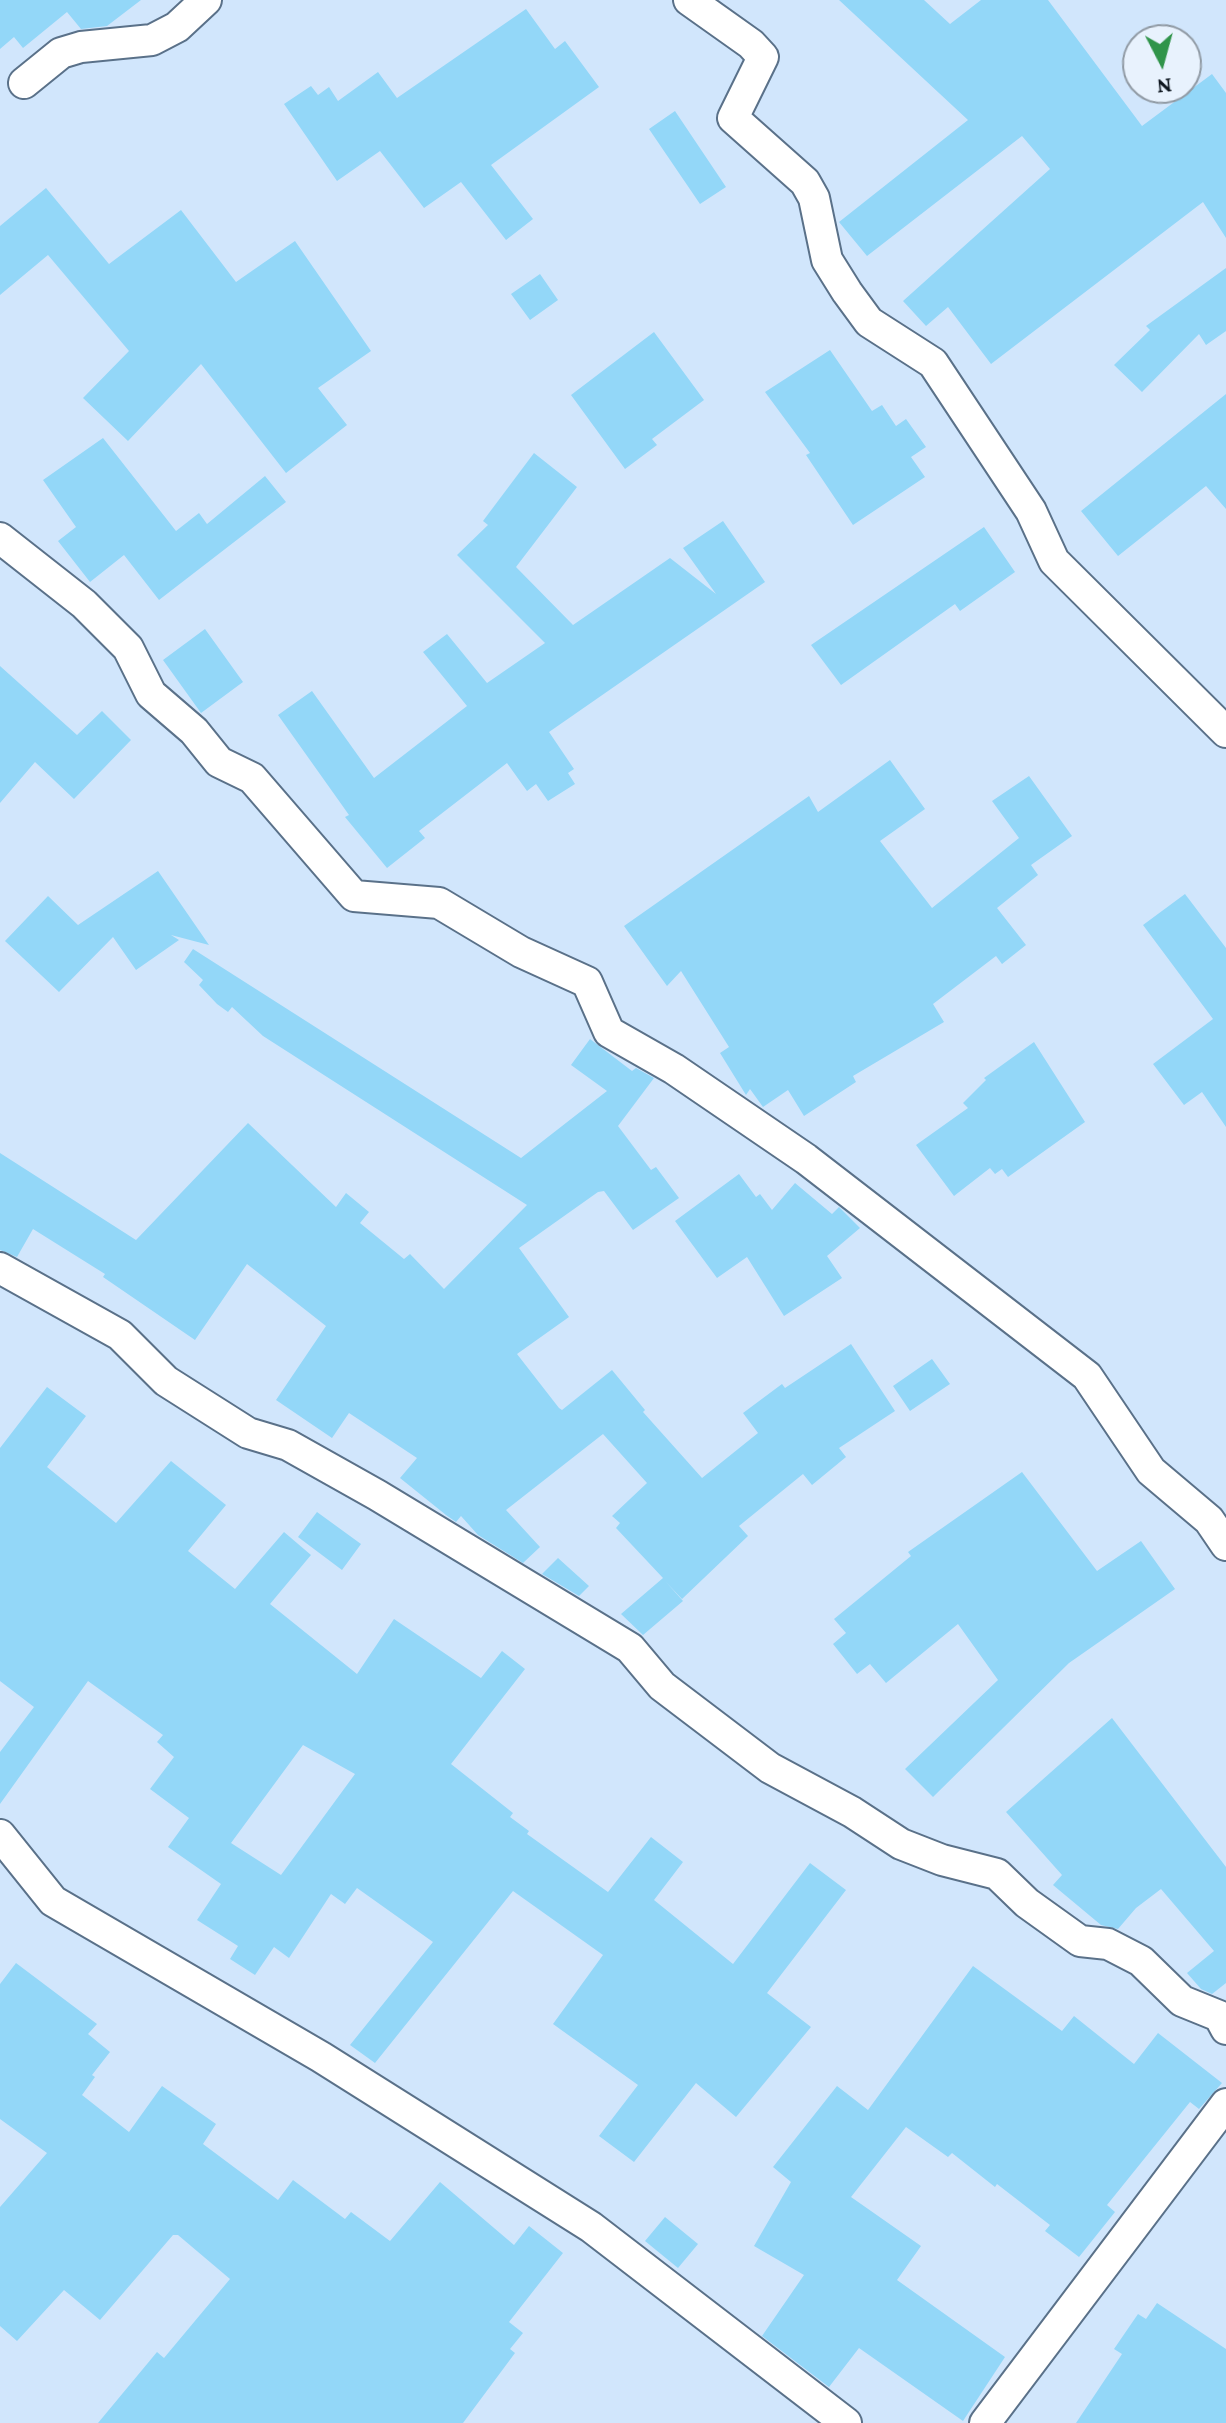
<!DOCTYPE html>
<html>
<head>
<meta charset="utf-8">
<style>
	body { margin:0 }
	#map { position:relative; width:1226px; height:2423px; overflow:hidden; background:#d1e6fc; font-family:"Crimson Pro",serif }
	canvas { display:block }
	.north { position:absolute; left:1122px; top:24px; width:80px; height:80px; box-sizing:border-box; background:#e8f2fd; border:2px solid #909aa4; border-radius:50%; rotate:174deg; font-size:22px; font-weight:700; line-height:32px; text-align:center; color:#0d161f }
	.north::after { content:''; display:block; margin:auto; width:28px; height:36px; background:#30944a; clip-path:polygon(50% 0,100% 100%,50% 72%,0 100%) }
</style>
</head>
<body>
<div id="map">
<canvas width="1226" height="2423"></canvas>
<div class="north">N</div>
</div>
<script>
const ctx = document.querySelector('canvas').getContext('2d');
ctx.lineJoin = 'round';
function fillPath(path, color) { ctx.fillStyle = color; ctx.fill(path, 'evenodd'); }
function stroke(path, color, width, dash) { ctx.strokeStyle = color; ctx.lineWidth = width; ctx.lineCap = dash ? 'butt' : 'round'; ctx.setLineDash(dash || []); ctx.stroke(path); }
fillPath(new Path2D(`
	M0,0h141l-34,26 -26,3 -14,-17 -44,36 -9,-11 -14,12z
	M839,0h85l26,24 31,-24h67l94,126 70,-52 14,19v145l-23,-36 -212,162 -43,-57 -22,19 -23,-25 147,-132 -28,-33 -155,120 -28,-34 129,-102z
	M526,9l29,40 10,-8 34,46 -108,78 42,54 -27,21 -45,-58 -37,26 -44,-57 -43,30 -53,-77 27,-18 7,9 11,-8 9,14 40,-29 19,26z
	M675,111l51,76 -26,17 -51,-75z
	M46,188l63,76 72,-54 55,72 59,-41 76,110 -53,37 29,37 -61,48 -85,-109 -73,77 -45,-43 46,-47 -81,-96 -48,40v-69z
	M1226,268v63l-20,14 -7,-11 -57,58 -28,-27 36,-35 -4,-4z
	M540,274l18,26 -28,20 -19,-26z
	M654,332l50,68 -52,39 5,6 -32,24 -54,-74z
	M830,350l42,61 10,-6 14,21 10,-7 20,28 -15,10 14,20 -72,48 -47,-70 4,-2 -45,-61z
	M1226,394v115l-20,-23 -88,70 -37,-45z
	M103,438l73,93 23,-18 8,11 58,-48 21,26 -127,98 -35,-45 -34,27 -32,-41 18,-14 -33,-47z
	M534,453l43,34 -61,80 57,58 97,-67 46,36 -33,-46 40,-27 42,61 -216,150 25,37 -6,4 7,11 -27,17 -12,-17 -9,7 -20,-28 -88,68 6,7 -38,30 -42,-51 4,-2 -71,-100 34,-24 62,87 93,-72 -44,-54 24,-18 40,49 58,-40 -88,-88 31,-30 -5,-4z
	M984,527l31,45 -55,39 -5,-7 -114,81 -30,-40z
	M205,629l38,53 -42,31 -38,-53z
	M0,666l77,69 25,-24 29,29 -57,59 -39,-37 -35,41z
	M890,760l35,49 -45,32 52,67 87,-70 -27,-37 37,-25 43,60 -41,29 7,10 -41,33 29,37 -24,19 -6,-8 -63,48 11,18 -91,54 3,6 -52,34 -16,-26 -25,17 -13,-18 -4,6 -26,-42 9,-6 -48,-76 -14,15 -43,-60 185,-130 9,16z
	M158,871l51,74 -38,-10 8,5 -43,30 -23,-33 -54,55 -54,-51 43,-45 30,29z
	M1185,894l41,54v179l-24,-35 -18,13 -31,-41 60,-45 -70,-94z
	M193,949l328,209 86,-67 -36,-26 19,-26 42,32 4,-3 18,10 -36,48 33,44 5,-3 23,31 -46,32 -29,-39 -6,1 -79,56 50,69 -52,37 42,54 3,2 50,-40 33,40 -2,2 59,66 56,-45 -15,-20 39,-29 3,4 66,-44 44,67 -56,37 7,9 -34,28 -9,-11 -64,52 9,10 -66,63 -16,-17 17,19 -40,34 -22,-21 42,-36 -47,-50 4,-5 -8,-7 35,-33 -44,-49 -97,76 34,37 -17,16 -45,-28 -17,-19 -5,6 -10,-7 -46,-37 17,-20 -68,-45 -17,25 -56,-38 50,-74 -79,-62 -52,76 -92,-63 2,-3 -72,-45 -16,28 -17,-7v-97l136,87 112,-117 88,84 10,-14 23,19 -9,11 44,36 6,-5 34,35 83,-84 -264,-169 -31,-29 -4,5 -11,-8 -18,-19 4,-5 -19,-18z
	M1034,1042l51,80 -77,55 -6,-8 -7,5 -5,-6 -36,28 -38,-51 52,-37 -5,-5 23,-23 -2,-2z
	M739,1174l17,23 4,-3 12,16 23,-27 37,31 7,-7 21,21 -33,28 15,22 -58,38 -37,-59 -30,21 -42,-57z
	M932,1359l18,25 -40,27 -17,-25z
	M47,1387l39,29 -39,51 69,56 55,-62 55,44 -38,46 47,38 49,-57 27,23 -41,49 87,70 37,-55 87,59 21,-27 23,18 -74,95 62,49 -3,4 19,14 -2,3 81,58 43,-55 32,25 -29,38 79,64 77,-101 36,27 -79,103 44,34 -75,90 -40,-34 -62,79 -35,-26 39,-51 -85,-61 50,-69 -90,-64 -138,172 -25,-18 83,-103 -76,-54 -12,16 -14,-10 -42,64 -15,-11 -19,28 -25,-16 8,-13 -41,-26 24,-36 -53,-37 21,-29 -39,-29 24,-32 -17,-15 6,-7 -75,-54 -88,123v-52l34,-45 -34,-26v-233zM303,1745l52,29 -74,101 -50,-32z
	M1022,1472l75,99 44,-30 34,48 -106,74 -136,134 -28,-28 93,-89 -40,-56 -72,59 -16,-19 -13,10 -24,-30 13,-11 -12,-14 77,-63 -3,-4z
	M317,1512l44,32 -19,26 -44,-33z
	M558,1558l31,28 -10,10 -37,-22z
	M1112,1718l114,149v116l-14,11 -11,-5 -14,-16 27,-22 -53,-62 -25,19 -18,21 -17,-4 -48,-40 9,-10 -56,-63z
	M16,1963l81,61 -9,10 22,18 -18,23 3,2 -13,18 47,37 33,-46 54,38 -13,20 75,56 15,-20 52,39 6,-7 39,29 50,-59 74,63 15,-19 34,27 -54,69 14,11 -13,16 5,4 -52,70h-365l59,-71 7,6 66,-79 -52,-44h-5l-73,85 -36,-30 -47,51 -17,-15v-119l47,-54 -47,-34v-135z
	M973,1966l89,65 12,-15 60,48 24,-31 64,50 -23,26 -9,-7 -83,103 8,7 -36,45 -34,-26 5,-6 -53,-41 -2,3 -43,-34 -4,4 -42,-30 -55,70 70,49 -24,34 108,77 -42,64 -104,-73 -30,39 -67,-51 42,-61 -50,-29 37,-64 -18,-15 64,-81 31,24z
	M665,2217l33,27 -20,24 -33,-27z
	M1157,2303l69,46v74h-150l46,-69 -8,-5 24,-35 8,5z`), '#93d7f8');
const minor = new Path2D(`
	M689,0l62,44 12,13 -30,61 72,64 9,16 13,62 20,32 22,30 64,41 98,148 23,50 172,171
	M24,83l37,-30 20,-6 71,-7 25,-13 29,-27
	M0,538l84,66 44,44 23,46 43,37 25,31 33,16 102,118 85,7 82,49 66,30 22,50 65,37 132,90 281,217 64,95 58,49 17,25
	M0,1268l120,67 46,46 82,52 40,12 89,50 253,153 32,38 108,82 82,44 49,32 41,16 55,14 30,29 53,38 28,3 33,17 41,40 37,15 7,13
	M0,1835l53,66 268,156 270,170 255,196
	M985,2423l241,-319`);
stroke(minor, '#5a7189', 34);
stroke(minor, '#fff', 30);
</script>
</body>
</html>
